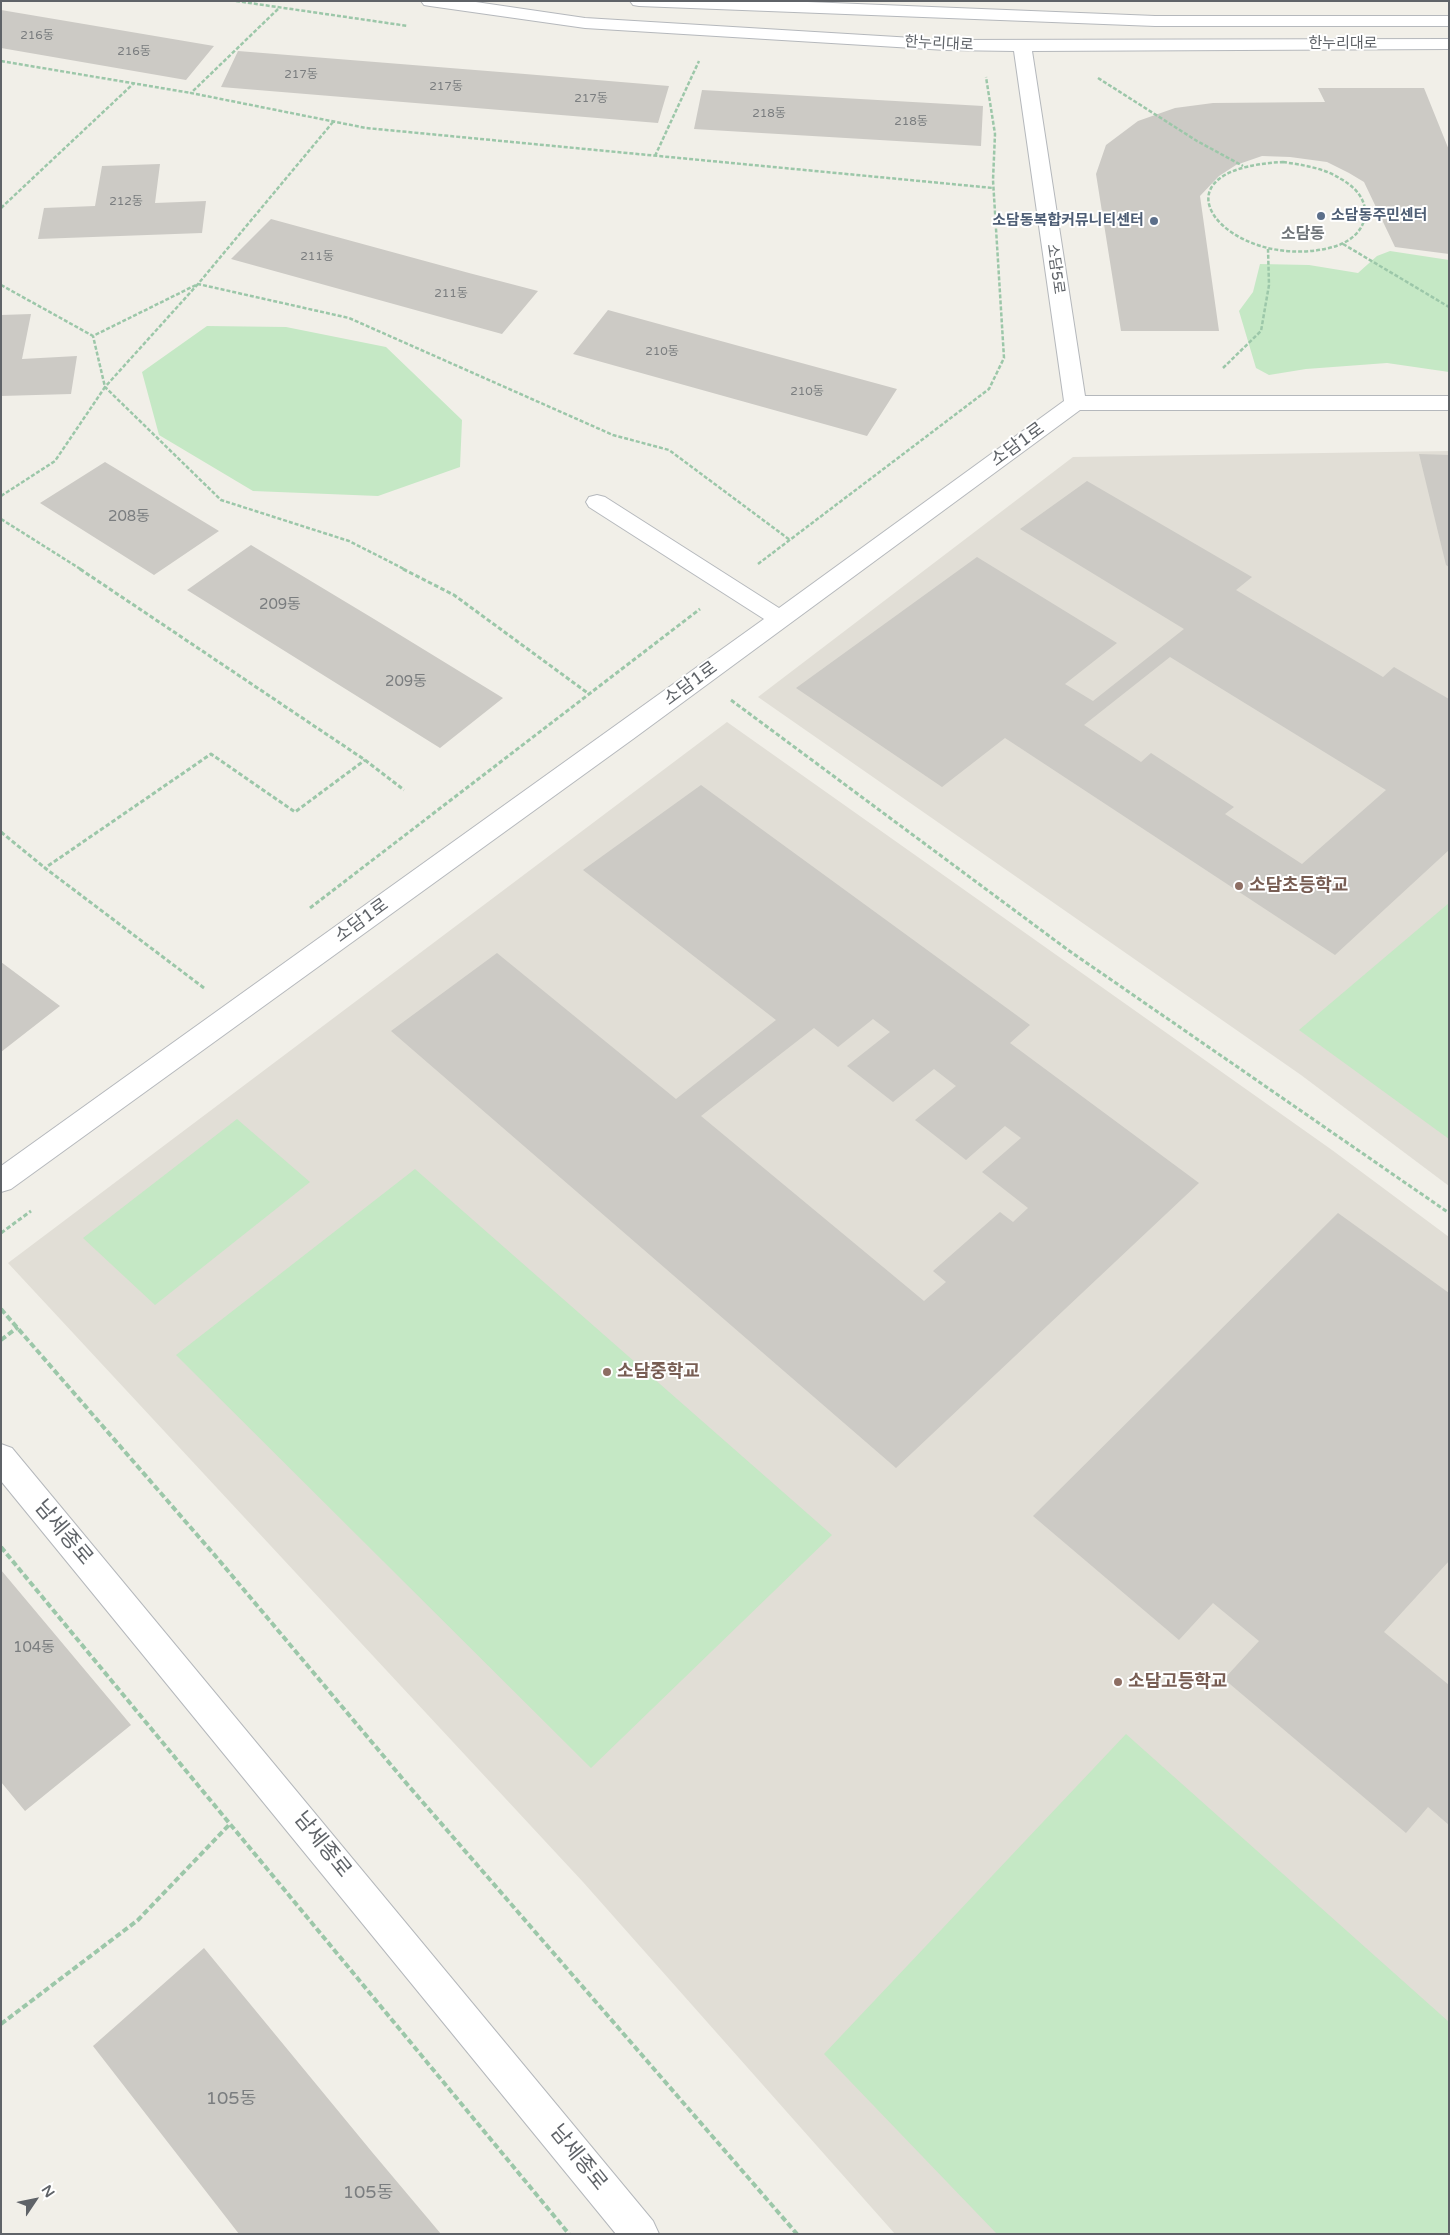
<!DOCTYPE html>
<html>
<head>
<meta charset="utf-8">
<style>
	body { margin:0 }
	#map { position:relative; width:1450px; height:2235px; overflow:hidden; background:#f1efe8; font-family:"Varela Round",sans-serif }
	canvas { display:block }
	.frame { position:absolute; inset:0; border:2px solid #5f6368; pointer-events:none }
	.north { position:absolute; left:10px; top:2175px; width:50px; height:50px; -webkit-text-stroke:4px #fff; paint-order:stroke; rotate:56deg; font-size:14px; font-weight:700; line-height:20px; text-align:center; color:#5f6368 }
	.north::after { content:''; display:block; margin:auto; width:18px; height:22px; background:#5f6368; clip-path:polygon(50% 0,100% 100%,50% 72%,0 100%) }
</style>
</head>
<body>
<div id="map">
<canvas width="1450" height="2235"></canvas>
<div class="frame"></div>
<div class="north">N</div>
</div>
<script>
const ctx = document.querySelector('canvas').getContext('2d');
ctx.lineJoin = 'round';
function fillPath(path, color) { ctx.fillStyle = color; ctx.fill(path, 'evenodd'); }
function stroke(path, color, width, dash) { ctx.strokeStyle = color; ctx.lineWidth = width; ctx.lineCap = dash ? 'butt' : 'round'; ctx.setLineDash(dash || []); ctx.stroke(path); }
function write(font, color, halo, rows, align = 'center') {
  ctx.font = font + ' "Varela Round","Noto Sans KR",sans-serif'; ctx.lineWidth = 4; ctx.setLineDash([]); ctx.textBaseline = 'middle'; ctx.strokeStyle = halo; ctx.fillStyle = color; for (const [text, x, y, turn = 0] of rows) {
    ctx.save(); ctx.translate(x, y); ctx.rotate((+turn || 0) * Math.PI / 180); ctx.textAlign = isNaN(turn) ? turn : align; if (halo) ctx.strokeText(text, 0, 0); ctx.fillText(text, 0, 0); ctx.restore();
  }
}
fillPath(new Path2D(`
	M1449,451v735l-148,-111 -543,-378 315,-240z
	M727,722l605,428 117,87v997h-554l-312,-352 -575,-619z`), '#e1ded6');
fillPath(new Path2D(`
	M1390,251l59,9v112l-62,-9 -81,6 -37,6 -13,-7 -17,-57 14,-19 7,-28 49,1 49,8 19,-17z
	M207,326l79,1 100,20 76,73 -2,47 -82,29 -125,-5 -94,-56 -17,-63z
	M1449,903v236l-150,-109z
	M237,1119l73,63 -155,123 -72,-67z
	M415,1169l417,366 -241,233 -415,-413z
	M1126,1734l323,288v212h-452l-173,-180z`), '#c5e8c5');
fillPath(new Path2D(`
	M1,10l83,14 130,22 -28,34 -185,-32z
	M238,51l287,23 144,12 -11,37 -437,-36z
	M1318,88h106l25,62v104l-54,-7 -31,-65 -15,-9 -22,-11 -37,-5 -28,-1 -26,9 -17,11 -19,20 19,135h-98l-25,-157 10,-29 32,-24 37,-13 38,-5 112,-1z
	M702,90l281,16 -2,40 -287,-17z
	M160,164l-5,39 51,-2 -4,32 -164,6 6,-31 51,-2 7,-40z
	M271,219l198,54 69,18 -36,43 -271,-75z
	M608,310l142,39 147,40 -30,47 -294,-82z
	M31,314l-9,45 55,-3 -6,38 -70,2v-81z
	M1419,454l30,1v112l-3,-2z
	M105,462l114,69 -65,44 -114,-72z
	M1087,481l165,96 -16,13 147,87 11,-10 55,32v151l-114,105 -330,-217 -63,49 -146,-99 181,-131 140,86 -52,41 28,17 91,-72 -164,-100zM1170,657l216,133 -84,74 -77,-50 9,-7 -83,-54 -10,9 -57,-37z
	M251,545l123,74 129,79 -63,50 -253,-158z
	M701,785l329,240 -20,18 189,140 -303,285 -505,-437 106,-78 179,146 100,-79 -193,-150zM873,1019l17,13 -43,34 46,36 41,-33 22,17 -41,34 51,40 39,-34 16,12 -39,34 46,36 -15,14 -13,-10 -67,59 13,11 -22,19 -223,-185 113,-88 24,19z
	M1,962l59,44 -59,46z
	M1338,1213l111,80v268l-65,71 65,53v140l-21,-18 -22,26 -182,-154 35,-38 -46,-38 -34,37 -146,-124z
	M1,1570l130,155 -106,86 -24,-29z
	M204,1948l168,204 69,82h-202l-146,-188z`), '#cccac5');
const minor = new Path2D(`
	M421,1h48l116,17 361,22 503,-1v10l-417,2 53,345h364v14h-369l-447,329 -622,450 -10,3v-26l763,-547 -175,-112 -3,-5 3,-5 8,-2 8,2 174,111 285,-207 -50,-350 -68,-1 -361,-22 -155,-22 -6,-1z
	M630,1h153l372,15h294v10h-294l-516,-20 -6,-1z
	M1,1444l11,4 641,773 6,13h-43l-615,-753z`);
stroke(minor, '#b5b8bc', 2);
stroke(new Path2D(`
	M236,1l172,25
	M278,9l-87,84 175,35 627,60
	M1,61l190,32
	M1098,78l99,63 46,25
	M333,122l-135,162 151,34 264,117 56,15 121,90
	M655,156l44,-95
	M1283,162c20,3 41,6 58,17 38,21 29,60 -12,69 -100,24 -189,-79 -46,-86z
	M1,208l132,-124
	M1343,244l106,63
	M198,284l-93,103 116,113 128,41 57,29
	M1,285l92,51 103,-51
	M1223,368l38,-37 8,-46 -1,-36
	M1,496l54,-35 50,-74 -12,-51
	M1,519l81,51
	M758,564l231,-175 15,-31 -11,-178 2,-46 -9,-57`), '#9cc7a9', 2.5, [4, 2]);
stroke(new Path2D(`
	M80,569l285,191 39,30
	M403,569l51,26 135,99
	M731,700l337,250 381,263
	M1,832l44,36
	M310,908l390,-299
	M204,988l-159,-120 166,-114 84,58 70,-52
	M1,1233l30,-22`), '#9cc7a9', 3, [4.5, 2.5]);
stroke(new Path2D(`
	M1,1309l217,250 189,225 390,450
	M1,1340l17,-13
	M1,1547l568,687
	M1,2024l137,-104 91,-95`), '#9cc7a9', 4, [6, 3]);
fillPath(minor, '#fff');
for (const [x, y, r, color] of [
	[1321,216,5,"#5c6f8a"],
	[1154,221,5,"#5c6f8a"],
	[1239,886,5,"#8d6e63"],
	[607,1372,5,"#8d6e63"],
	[1118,1682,5,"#8d6e63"]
]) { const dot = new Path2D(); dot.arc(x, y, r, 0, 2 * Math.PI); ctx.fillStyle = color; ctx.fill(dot); stroke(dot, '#fff', 2); }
write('12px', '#7a7d7f', null, [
	["216동",37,36],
	["216동",134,52],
	["217동",301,75],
	["217동",446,87],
	["217동",591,99],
	["218동",769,114],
	["218동",911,122],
	["212동",126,202],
	["211동",317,257],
	["211동",451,294],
	["210동",662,352],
	["210동",807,392]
]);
write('15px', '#5f6368', '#fff', [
	["한누리대로",939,44,3],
	["한누리대로",1343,44],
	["소담5로",1055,269,82]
]);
write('bold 15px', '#4e5e75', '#fff', [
	["소담동주민센터",1331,216],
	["소담동복합커뮤니티센터",1144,221,"right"]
], 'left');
write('15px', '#7a7d7f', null, [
	["208동",129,517],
	["209동",280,605],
	["209동",406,682],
	["104동",34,1648]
]);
write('bold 16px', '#70757a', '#fff', [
	["소담동",1303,235]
]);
write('18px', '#5f6368', '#fff', [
	["소담1로",1018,445,-36],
	["소담1로",691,684,-36],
	["소담1로",362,921,-36]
]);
write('bold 18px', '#785e54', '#fff', [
	["소담초등학교",1249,886],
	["소담중학교",617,1372],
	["소담고등학교",1128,1682]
], 'left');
write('18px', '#7a7d7f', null, [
	["105동",231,2099],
	["105동",368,2193]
]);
write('21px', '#5f6368', '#fff', [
	["남세종로",63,1533,50],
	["남세종로",322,1845,51],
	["남세종로",578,2158,51]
]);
</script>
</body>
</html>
